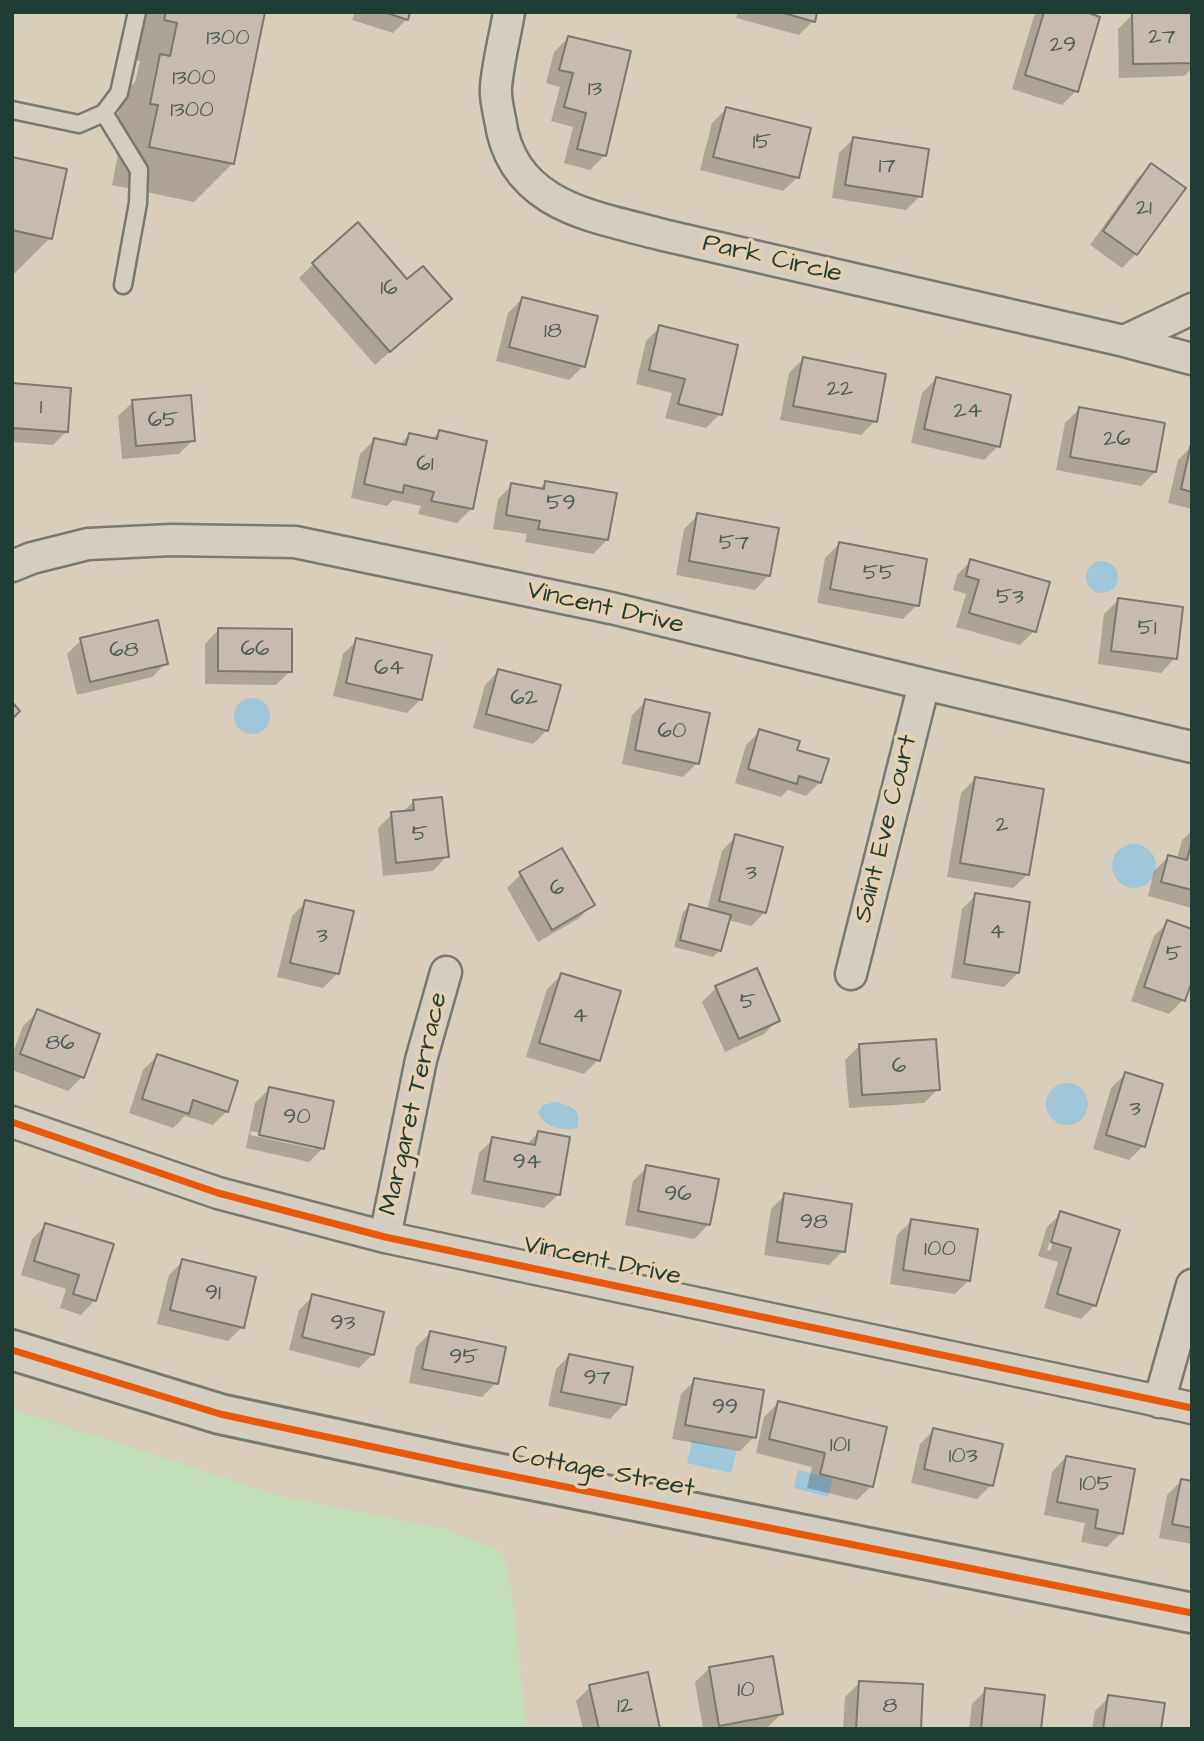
<!DOCTYPE html>
<html>
<head>
<meta charset="utf-8">
<style>
	body { margin:0 }
	#map { position:relative; width:1204px; height:1741px; overflow:hidden; background:#d9cebc; font-family:"Architects Daughter",sans-serif }
	canvas { display:block }
	.frame { position:absolute; inset:0; border:14px solid #1f3d34; pointer-events:none }
</style>
</head>
<body>
<div id="map">
<canvas width="1204" height="1741"></canvas>
<div class="frame"></div>
</div>
<script>
const ctx = document.querySelector('canvas').getContext('2d');
ctx.lineJoin = 'round';
function fillPath(path, color) { ctx.fillStyle = color; ctx.fill(path, 'evenodd'); }
function stroke(path, color, width, dash) { ctx.strokeStyle = color; ctx.lineWidth = width; ctx.lineCap = dash ? 'butt' : 'round'; ctx.setLineDash(dash || []); ctx.stroke(path); }
function write(font, color, halo, rows, align = 'center') {
  ctx.font = font + ' "Architects Daughter",sans-serif'; ctx.lineWidth = 7; ctx.setLineDash([]); ctx.textBaseline = 'middle'; ctx.strokeStyle = halo; ctx.fillStyle = color; for (const [text, x, y, turn = 0] of rows) {
    ctx.save(); ctx.translate(x, y); ctx.rotate((+turn || 0) * Math.PI / 180); ctx.textAlign = isNaN(turn) ? turn : align; if (halo) ctx.strokeText(text, 0, 0); ctx.fillText(text, 0, 0); ctx.restore();
  }
}
fillPath(new Path2D(`
	M12,1409l267,87 166,33 58,24 9,37 15,139h-515z`), '#c2dfb7');
fillPath(new Path2D(`
	M1086 577a16 16 0 1 1 32 0a16 16 0 1 1-32 0Z
	M234 716a18 18 0 1 1 36 0a18 18 0 1 1-36 0Z
	M1112 866a22 22 0 1 1 44 0a22 22 0 1 1-44 0Z
	M1046 1104a21 21 0 1 1 42 0a21 21 0 1 1-42 0Z
	M556,1102c16,4 26,7 21,26 -16,3 -31,0 -39,-15l5,-8z
	M692,1440l45,10 -6,23 -44,-10z
	M798,1470l35,9 -5,18 -34,-9z`), '#9fc7d9');
fillPath(new Path2D(`
	M137,12h127l-32,152 -38,38 -82,-17 8,-42 -8,-1 10,-47 13,-13 5,-21 -13,-3z
	M355,12h54l-2,7 -14,14 -41,-13z
	M738,12h77l-2,9 -14,14 -63,-17z
	M1038,12h42l-4,79 -14,14 -50,-16 22,-73z
	M1133,14h59v54l-8,8 -65,2 -1,-49z
	M568,38l36,118 -14,14 -26,-7 9,-36 -22,-6 9,-34 -14,-4 8,-31z
	M726,109l72,68 -15,14 -83,-21 12,-47z
	M853,139l67,57 -14,14 -74,-12 7,-45z
	M12,158l38,80 -38,38z
	M1151,165l-15,89 -14,14 -32,-23 47,-66z
	M313,264l122,48 -60,53 -76,-87z
	M522,299l61,67 -14,14 -73,-19 12,-48z
	M660,327l60,87 -14,14 -41,-10 7,-25 -36,-9 10,-43z
	M803,359l72,62 -14,14 -81,-15 9,-47z
	M936,379l62,67 -14,14 -73,-17 11,-50z
	M12,385l55,46 -14,14 -41,-3z
	M133,402l60,38 -14,14 -57,5 -4,-43z
	M1079,409l76,63 -14,14 -85,-16 9,-47z
	M439,432l32,77 -14,14 -39,-9 3,-8 -28,-6 -6,6 -36,-8 9,-44 14,-14 25,6 10,-11 22,5z
	M1192,446v63l-24,-6 10,-43z
	M546,482l61,58 -14,14 -68,-12 2,-8 -34,-5 5,-30 14,-14 26,5z
	M698,515l71,60 -14,15 -79,-15 8,-46z
	M839,544l78,61 -14,14 -86,-16 8,-45z
	M971,561l63,70 -14,14 -64,-18 10,-33 -13,-4 4,-15z
	M1118,600l57,58 -14,15 -63,-9 6,-50z
	M219,629l71,42 -14,14 -71,-1v-40z
	M81,640l85,23 -14,14 -75,18 -10,-41z
	M357,640l64,59 -14,14 -74,-17 10,-42z
	M499,670l48,60 -14,14 -60,-16 12,-43z
	M646,701l51,62 -14,14 -61,-13 10,-49z
	M760,731l35,20 25,31 -14,14 -18,-6 -7,7 -46,-14 11,-38z
	M975,779l53,95 -15,14 -66,-11 14,-84z
	M413,802l34,54 -14,15 -50,5 -5,-48 14,-14 10,-1z
	M1192,831v77l-44,-12 6,-25 14,-14 9,2 5,-19z
	M736,836l29,76 -14,14 -23,-6 -8,30 -7,7 -39,-10 9,-35 7,-6 17,4 15,-59z
	M521,874l71,31 -14,14 -40,23 -31,-54z
	M976,895l42,78 -14,14 -53,-9 11,-69z
	M306,902l31,72 -14,14 -46,-11 15,-61z
	M1168,922l15,78 -14,14 -38,-13 23,-65z
	M561,975l37,85 -14,14 -58,-17 21,-68z
	M716,988l62,32 -14,14 -39,18 -23,-50z
	M37,1012l45,65 -14,14 -56,-21v-15l11,-29z
	M859,1046l79,43 -14,14 -75,5 -4,-48z
	M157,1056l70,55 -14,14 -28,-9 -12,12 -44,-15 14,-43z
	M1125,1074l18,72 -14,14 -36,-11 18,-61z
	M269,1089l54,59 -14,14 -63,-14 9,-45zM251,1131l64,14v4l-65,-14z
	M538,1133l21,61 -15,14 -73,-14 8,-41 14,-14 33,6z
	M647,1167l61,58 -14,14 -69,-14 8,-44z
	M785,1195l58,56 -14,14 -65,-10 7,-46z
	M1061,1213l34,92 -14,14 -37,-11 14,-46 -20,-6 9,-29zM1054,1228h3l-7,23 -3,-1z
	M911,1221l58,59 -14,14 -65,-10 7,-49z
	M46,1225l66,20 -17,55 -14,15 -21,-7 6,-19 -45,-14 11,-36z
	M183,1261l59,66 -14,14 -71,-17 12,-49z
	M313,1296l60,58 -14,14 -70,-18 10,-40z
	M430,1333l66,50 -14,14 -73,-14 7,-36z
	M570,1355l54,49 -14,15 -62,-13 8,-37z
	M695,1380l59,57 -14,14 -68,-12 9,-45z
	M778,1403l93,83 -14,14 -50,-12 5,-21 -56,-14 8,-36z
	M934,1430l57,55 -14,14 -66,-16 9,-39z
	M1066,1457l55,76 -14,14 -26,-5 4,-19 -41,-8 8,-43z
	M1181,1481l11,2v61l-33,-6 8,-43z
	M710,1668l71,46 -14,14 -64,1 -8,-47z
	M859,1683l60,46h-76l2,-32z
	M590,1687l69,42h-76l-7,-28z
	M986,1690l54,39h-71l3,-25z
	M1109,1697l50,32h-67l3,-18z`), '#0003');
const building = new Path2D(`
	M166,12h99l-31,152 -85,-17 9,-42 -8,-1 10,-50 10,2 7,-33 -13,-3z
	M384,12h26l-2,8z
	M780,12h37l-2,10z
	M1044,12h42l14,5 -22,75 -53,-17z
	M1192,12v51l-59,1 -1,-51z
	M568,36l63,15 -25,105 -29,-7 9,-36 -22,-6 9,-34 -14,-3z
	M726,107l85,21 -12,50 -86,-21z
	M853,137l76,12 -7,48 -77,-12z
	M12,157l55,12 -15,70 -40,-9z
	M1151,163l35,25 -49,67 -34,-24z
	M358,222l49,57 16,-13 29,33 -62,53 -78,-89z
	M522,297l76,19 -13,51 -76,-20z
	M659,325l79,20 -16,70 -44,-11 7,-25 -36,-9z
	M803,357l83,17 -9,48 -84,-16z
	M936,377l75,18 -11,52 -76,-18z
	M12,383l59,5 -3,44 -56,-4z
	M191,395l4,46 -59,5 -4,-46z
	M1079,407l86,16 -9,49 -86,-15z
	M439,430l48,11 -14,68 -42,-8 3,-9 -30,-7 -1,8 -39,-9 10,-46 32,7 3,-12 28,6z
	M1191,444h1v48l-11,-3z
	M545,481l72,12 -9,47 -70,-11 2,-8 -34,-6 5,-32 33,6z
	M697,513l82,15 -9,48 -81,-15z
	M839,542l88,17 -8,47 -89,-17z
	M970,559l80,23 -14,50 -67,-19 10,-33 -13,-4z
	M1118,598l65,9 -6,52 -66,-8z
	M158,620l10,44 -78,18 -10,-44z
	M218,628l74,1v43l-74,-1z
	M356,638l76,17 -10,45 -76,-17z
	M498,669l63,16 -13,46 -62,-17z
	M645,699l65,14 -11,51 -64,-14z
	M12,702l8,9 -8,8z
	M759,729l41,12 -3,9 32,9 -8,24 -22,-7 -2,8 -49,-15z
	M975,777l69,12 -15,86 -69,-12z
	M442,797l7,60 -53,6 -5,-51 23,-2 -1,-10z
	M735,834l48,13 -17,66 -47,-12z
	M1192,840v50l-31,-8 7,-27 19,5z
	M562,848l33,57 -43,25 -33,-58z
	M975,893l55,9 -11,71 -55,-9z
	M305,900l49,11 -15,63 -49,-11z
	M689,904l42,11 -10,36 -41,-11z
	M1167,920l25,9v52l-7,20 -41,-14z
	M757,968l23,53 -41,18 -24,-53z
	M561,973l60,18 -21,70 -61,-18z
	M37,1009l63,25 -16,44 -64,-24z
	M936,1039l4,51 -78,5 -3,-51z
	M157,1054l81,27 -10,31 -35,-12 -4,14 -47,-15z
	M1125,1072l38,12 -18,63 -39,-12z
	M269,1087l65,14 -10,48 -65,-14z
	M538,1131l32,6 -10,58 -76,-14 8,-44 43,8z
	M646,1165l73,14 -9,46 -72,-14z
	M784,1193l68,11 -7,48 -68,-10z
	M1060,1211l60,19 -24,76 -39,-12 14,-46 -20,-6z
	M911,1219l67,10 -8,52 -67,-11z
	M45,1223l69,21 -18,57 -23,-7 6,-19 -45,-14z
	M182,1259l74,18 -12,51 -74,-18z
	M312,1294l72,18 -10,43 -72,-18z
	M430,1331l76,16 -8,37 -76,-15z
	M569,1354l64,13 -7,38 -65,-13z
	M694,1378l70,12 -8,48 -71,-13z
	M778,1401l109,26 -14,60 -53,-13 5,-21 -56,-14z
	M933,1428l70,16 -10,42 -69,-17z
	M1066,1456l69,13 -12,65 -28,-6 3,-18 -41,-8z
	M1181,1479l11,2v47l-20,-4z
	M773,1656l10,58 -64,12 -10,-59z
	M648,1672l12,57h-61l-10,-44z
	M859,1681l64,3 -2,45h-65z
	M985,1688l60,7 -4,34h-60z
	M1108,1695l57,8 -4,26h-58z`);
fillPath(building, '#c7bab1');
stroke(building, '#78796f', 2);
const service = new Path2D(`
	M12,110l67,14 25,-11 15,-20 18,-81
	M104,113l35,57 -1,33 -15,82`);
const minor = new Path2D(`
	M509,12c-4,25 -11,50 -13,75 -1,10 2,22 4,32 12,88 93,97 163,116l461,106 68,18
	M1124,341l68,-32
	M12,566l20,-8 56,-14 83,-4 124,2 316,66 313,76 268,63
	M851,974l73,-290
	M12,1122l206,71 167,44 807,171
	M385,1237l36,-177 25,-88
	M1159,1402l33,-117`);
const tertiary = new Path2D(`
	M12,1350l208,64 242,52 730,147`);
stroke(service, '#78796f', 21);
stroke(minor, '#78796f', 35);
stroke(tertiary, '#78796f', 44);
stroke(service, '#d5cdc0', 16);
stroke(minor, '#d5cdc0', 30);
stroke(tertiary, '#d5cdc0', 38);
stroke(new Path2D(`
	M12,1122l206,71 167,44 807,171
	M12,1350l208,64 242,52 730,147`), '#e8590c', 7);
write('23px', '#4d5f56', null, [
	["27",1162,38],
	["1300",228,39],
	["29",1063,46],
	["1300",194,79],
	["13",595,90],
	["1300",192,111],
	["15",762,143],
	["17",887,167],
	["21",1144,209],
	["16",389,289],
	["18",553,332],
	["22",840,390],
	["1",41,408],
	["24",968,412],
	["65",163,421],
	["26",1117,440],
	["61",425,465],
	["59",561,504],
	["57",734,544],
	["55",879,574],
	["53",1010,598],
	["51",1147,629],
	["66",255,650],
	["68",124,651],
	["64",389,669],
	["62",524,699],
	["60",672,732],
	["2",1002,826],
	["5",420,835],
	["3",751,874],
	["6",557,889],
	["4",997,933],
	["3",322,937],
	["5",1174,955],
	["5",748,1003],
	["4",580,1017],
	["86",60,1044],
	["6",899,1067],
	["3",1135,1110],
	["90",297,1118],
	["94",527,1163],
	["96",678,1195],
	["98",814,1223],
	["100",940,1250],
	["91",213,1294],
	["93",343,1324],
	["95",464,1358],
	["97",597,1379],
	["99",725,1408],
	["101",840,1446],
	["103",963,1457],
	["105",1096,1485],
	["10",746,1691],
	["12",625,1707],
	["8",890,1707]
]);
write('26px', '#1f3d34', '#e5d1b0', [
	["Park Circle",772,260,13],
	["Vincent Drive",605,609,13],
	["Saint Eve Court",887,829,-76],
	["Margaret Terrace",415,1104,-77],
	["Vincent Drive",602,1262,12],
	["Cottage Street",603,1473,11]
]);
</script>
</body>
</html>
